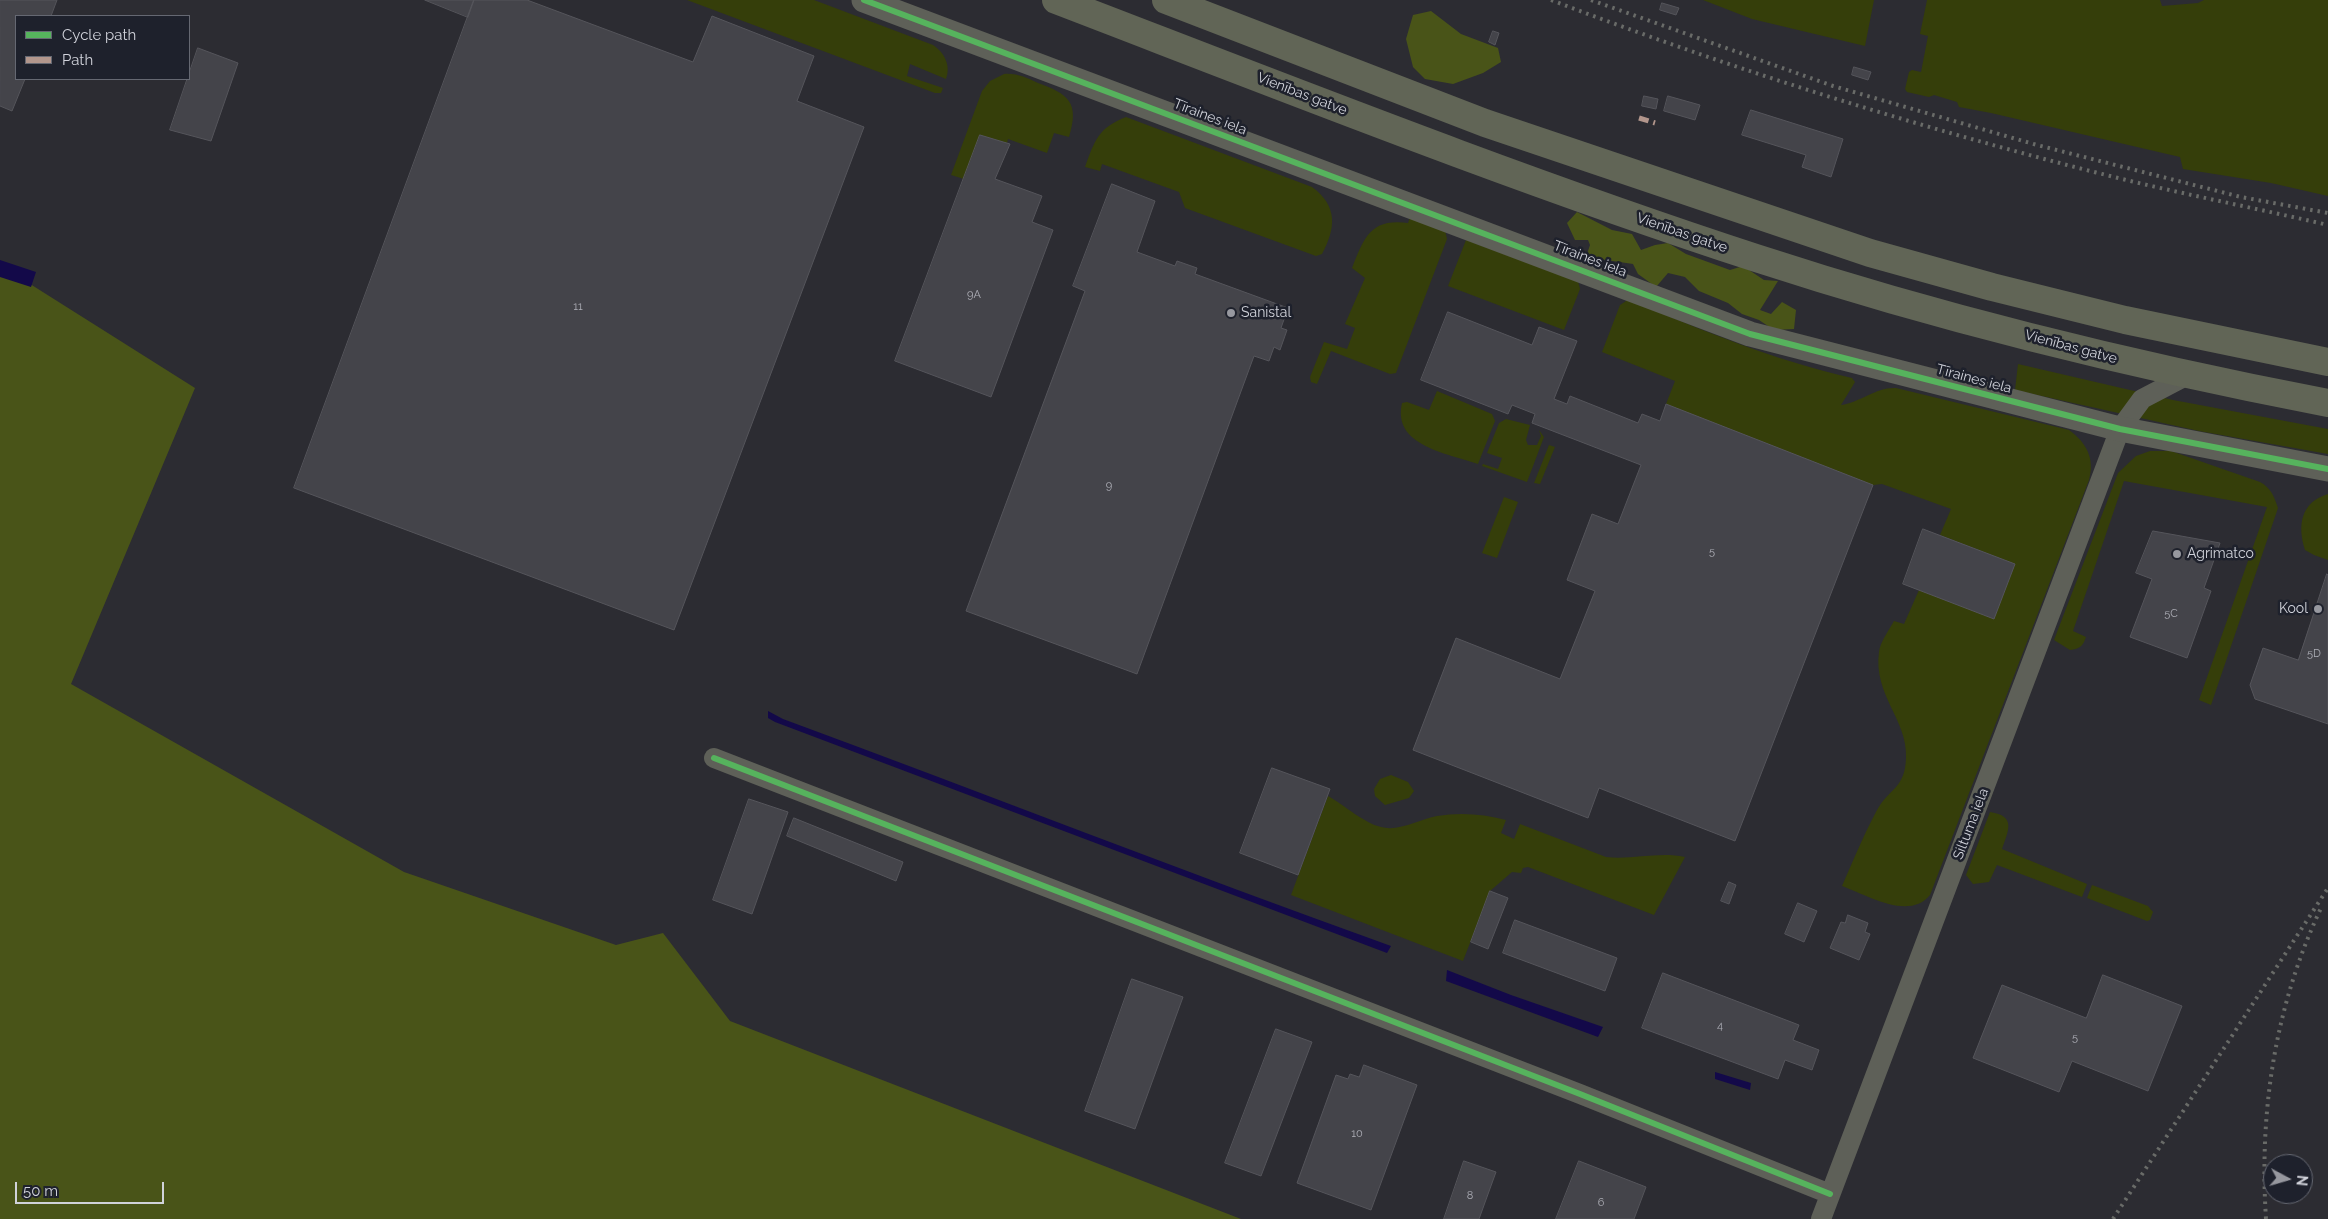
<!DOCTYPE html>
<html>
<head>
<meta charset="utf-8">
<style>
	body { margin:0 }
	#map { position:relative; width:2328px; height:1219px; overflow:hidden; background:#2c2c32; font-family:Raleway,sans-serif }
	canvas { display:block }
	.legend { position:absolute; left:15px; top:15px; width:175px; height:65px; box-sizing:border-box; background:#1e212c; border:1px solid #656872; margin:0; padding:6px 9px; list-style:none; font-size:15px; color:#d0d2da }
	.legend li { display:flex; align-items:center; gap:10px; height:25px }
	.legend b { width:25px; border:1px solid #656872 }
	.north { position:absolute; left:2263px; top:1154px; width:50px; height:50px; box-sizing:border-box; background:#1e212c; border:1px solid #656872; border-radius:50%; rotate:96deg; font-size:14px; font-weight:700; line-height:20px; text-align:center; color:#d0d2da }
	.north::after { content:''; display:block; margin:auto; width:18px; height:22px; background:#97989f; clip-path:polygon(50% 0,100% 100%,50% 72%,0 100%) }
	.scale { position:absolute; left:15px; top:1182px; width:149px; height:22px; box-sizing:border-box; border:2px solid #d0d2da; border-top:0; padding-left:6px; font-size:15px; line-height:18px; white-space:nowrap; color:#d0d2da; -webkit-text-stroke:4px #1e212c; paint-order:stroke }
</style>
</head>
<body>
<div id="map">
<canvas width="2328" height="1219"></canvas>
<ul class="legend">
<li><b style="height:6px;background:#56b35d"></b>Cycle path</li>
<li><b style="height:6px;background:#b2968c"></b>Path</li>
</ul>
<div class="north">N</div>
<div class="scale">50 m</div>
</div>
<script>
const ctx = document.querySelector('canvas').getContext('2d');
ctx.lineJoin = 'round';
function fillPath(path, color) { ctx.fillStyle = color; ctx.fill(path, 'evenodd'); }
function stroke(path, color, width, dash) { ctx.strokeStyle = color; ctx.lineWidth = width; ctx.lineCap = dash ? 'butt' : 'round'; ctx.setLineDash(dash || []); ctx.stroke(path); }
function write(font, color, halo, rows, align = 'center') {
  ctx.font = font + ' Raleway,sans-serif'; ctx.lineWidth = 5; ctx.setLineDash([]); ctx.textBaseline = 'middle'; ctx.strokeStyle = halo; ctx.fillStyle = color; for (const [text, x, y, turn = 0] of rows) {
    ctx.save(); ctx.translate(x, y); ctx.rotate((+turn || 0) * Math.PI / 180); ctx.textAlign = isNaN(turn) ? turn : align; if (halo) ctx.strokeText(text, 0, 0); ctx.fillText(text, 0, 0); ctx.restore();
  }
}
fillPath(new Path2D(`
	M687,0h127l119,45c12,8 18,21 13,34l-36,-15 -3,12 36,12 -2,5h-6z
	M1703,0h171l-9,46 -113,-27z
	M1927,0h233l2,6 36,-3 6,-3h124v196l-57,-13 -88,-14 -3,-12 -189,-44 -32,-6 -2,-5 -23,-7 -5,2 -22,-5 -2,-3 4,-17 3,-2 9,2 7,-36 -8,-2z
	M1004,74c13,-1 23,4 34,9 30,11 42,19 31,54l-15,-4 -7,20 -39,-14 -1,4 -27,-8 -16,44 -13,-4 31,-84 8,-10z
	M1126,117l186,70c26,19 24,41 10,67l-6,2 -131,-48 -6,-16 -77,-28 -2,7 -15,-4c10,-27 13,-39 41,-50z
	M1410,217l35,13 2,9 -51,134 -6,1 -59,-23 -14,33 -6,-2 -1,-5 14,-35 23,7 8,-21 -10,-4 20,-46 -13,-10c12,-30 18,-50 56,-45z
	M1466,240l112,41 2,8 -16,41 -116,-44z
	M1629,299c73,32 145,61 223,79l3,4 -14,23c20,-3 35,-18 55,-17l173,42c18,13 26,29 20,50l-159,415c-21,26 -63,0 -88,-9 11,-25 22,-52 35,-76 12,-22 28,-21 29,-52 2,-38 -33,-63 -27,-106 1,-10 10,-22 15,-31l10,3 15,-34 75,29 21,-55 -75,-29 11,-26 -69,-25 -9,1 -207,-81 9,-23 -73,-29 18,-47z
	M2018,364l155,36 155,29v25l-129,-23 -184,-41z
	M1437,391l55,23 3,7 -17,43c-31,-11 -86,-18 -76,-61l5,-1 22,8z
	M1506,419l24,6 -4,15 2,5h9l4,-9 -2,-6 5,7 -17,45 -45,-16 1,-2 15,5 4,-11 -15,-5 12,-30z
	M1549,445l6,2 -15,37 -6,-1z
	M2150,451h21l89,31c11,6 14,14 18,26l-67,197 -12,-5 68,-193 -143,-26 -51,150 13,6c-3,9 -6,12 -16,13l-16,-10 64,-167 18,-17z
	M2328,494v66l-14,-5 -9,-5c-8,-25 -4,-48 23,-56z
	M1504,497l14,5 -21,56 -15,-5z
	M1391,775l17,7 6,9 -5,7 -24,7 -10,-9 -1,-7 6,-10z
	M1328,796c16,9 36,27 53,31 18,5 39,-8 56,-11 23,-4 47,-2 69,4l-5,13 13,6 6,-15 86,33c27,3 53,-6 79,0l-31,58 -126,-48 -5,1 -2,5 -9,-1 -22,19 -27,70 -172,-66z
	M1990,812c27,4 18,19 12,37l85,35 -5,13 -85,-32 -8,17 -16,2 -7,-9z
	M2092,885l56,21 5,6 -3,8 -3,1 -60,-23z`), '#353e0a');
fillPath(new Path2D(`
	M1431,11l30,23 37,14 3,14 -18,11 -30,11 -28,-5 -12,-12 -7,-28 7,-24z
	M1577,212l35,18 20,4 9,16 14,-5 13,-2 18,11 44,16 13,-4 21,14 14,1 -18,29 11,4 11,-12 14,8 -2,19 -20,1 -15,-10 -17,-6 -14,-11 -29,-12 -14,-14 -17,-4 -12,14 -18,-13 -5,-10 -47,-7 4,-12 -2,-5h-13l-8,-17z
	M0,265l195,123 -124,296 333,188 212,73 47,-12 67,88 511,198h-1241z`), '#495418');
fillPath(new Path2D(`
	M0,260l36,12 -5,15 -31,-10z
	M768,711l15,8c203,75 404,154 608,227l-4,7 -612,-231 -7,-4z
	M1447,970l64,25 92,32 -5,10 -152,-56z
	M1715,1072l36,11 -1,7 -35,-11z`), '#130949');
const building = new Path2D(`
	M0,0h57l-6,16h-35v63h9l-13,32 -12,-5z
	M425,0h49l-6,17z
	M474,0h53l166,62 19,-46 102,40 -17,45 67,26 -190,503 -380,-142z
	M1662,3l17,5 -3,7 -16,-5z
	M1493,31l6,2 -4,12 -6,-3z
	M198,48l40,15 -27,78 -41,-11z
	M1854,67l17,5 -3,8 -16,-5z
	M1644,96l14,3 -2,10 -14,-3z
	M1668,96l32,9 -5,15 -31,-9z
	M1751,110l92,29 -12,38 -29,-10 4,-12 -64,-20z
	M980,135l30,9 -15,35 47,17 -10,26 21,8 -62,167 -96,-36z
	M1112,184l43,17 -18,51 38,14 2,-5 20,7 -2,6 93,34 -7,20 6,2 -7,20 -6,-3 -5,14 -15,-5 -117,318 -171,-63 119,-320 -12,-5z
	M1448,312l84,33 7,-18 38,14 -23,58 13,5 3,-8 68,27 4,-9 18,7 6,-17 207,81 -138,356 -136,-53 -11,30 -175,-68 43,-112 104,41 35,-88 -28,-11 25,-66 26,10 23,-59 -109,-42 3,-9 -23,-9 -4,9 -87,-34z
	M1923,529l92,35 -21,55 -91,-35z
	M2153,531l67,12 -16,45 7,3 -24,67 -57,-21 22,-58 -16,-6z
	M2327,574l1,1v149l-73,-25 -5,-14 13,-37 35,12z
	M1272,768l58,21 -32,86 -58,-22z
	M749,799l39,13 -36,102 -39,-14z
	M794,818l109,44 -7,19 -109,-45z
	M1729,882l7,3 -7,19 -8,-3z
	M1490,891l18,7 -20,51 -17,-7z
	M1798,903l19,8 -13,31 -19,-8z
	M1848,915l20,8 -3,9 5,2 -11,26 -29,-12 11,-26 4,1z
	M1515,920l102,38 -12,33 -102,-38z
	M1663,973l136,52 -6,15 26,10 -7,20 -27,-10 -7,19 -136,-51z
	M2103,975l79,31 -34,85 -76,-30 -13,31 -86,-34 29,-73 84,33z
	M1132,979l51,18 -48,132 -50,-18z
	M1276,1029l36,13 -51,134 -36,-13z
	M1364,1065l53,20 -46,125 -74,-27 39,-108 12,4 2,-5 9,3z
	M1464,1161l32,11 -17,47h-35z
	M1579,1161l67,26 -12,32h-78z`);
fillPath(building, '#44444a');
stroke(building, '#55555b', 1);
stroke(new Path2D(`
	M714,758l866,336 250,100
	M1821,1219l299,-790 22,-30 44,-23`), '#5e6058', 20);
stroke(new Path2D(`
	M864,0l886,334 370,95 208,40`), '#5e6058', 25);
stroke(new Path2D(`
	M1056,0c232,89 464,181 700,258 187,61 379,108 572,145
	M1166,0l319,123 385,130 122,34 133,33 203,42`), '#616556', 28);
stroke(new Path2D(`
	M1551,0c183,70 369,128 559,176 72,18 145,32 218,49
	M1591,0l242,86 204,59 204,52 87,16
	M2113,1219l215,-331
	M2266,1219c-7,-108 9,-213 55,-311`), '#696b68', 4, [2.5, 5]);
stroke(new Path2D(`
	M1639,118l16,5`), '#b2968c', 5, [10, 5]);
stroke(new Path2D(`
	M864,0l886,334 370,95 208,40
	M714,758l866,336 250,100`), '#56b35d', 6);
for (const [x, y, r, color] of [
	[1231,313,5,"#97989f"],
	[2177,554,5,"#97989f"],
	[2318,609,5,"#97989f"]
]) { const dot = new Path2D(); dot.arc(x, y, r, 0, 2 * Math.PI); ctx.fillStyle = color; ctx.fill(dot); stroke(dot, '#1e212c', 2); }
write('11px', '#adaeb6', null, [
	["9A",974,295],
	["11",578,307],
	["9",1109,486],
	["5",1712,552],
	["5C",2171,614],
	["5D",2314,654],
	["4",1720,1026],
	["5",2075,1038],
	["10",1357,1134],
	["8",1470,1196],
	["6",1601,1203]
]);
write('14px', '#d0d2da', '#1e212c', [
	["Vienības gatve",1302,94,21],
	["Tīraines iela",1210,117,21],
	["Vienības gatve",1682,233,19],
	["Tīraines iela",1590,259,21],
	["Vienības gatve",2071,347,15],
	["Tīraines iela",1974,379,15],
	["Siltuma iela",1971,824,-69]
]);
write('14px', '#d0d2da', '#1e212c', [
	["Sanistal",1241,313],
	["Agrimatco",2187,554],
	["Kool",2308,609,"right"]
], 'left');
</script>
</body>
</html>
